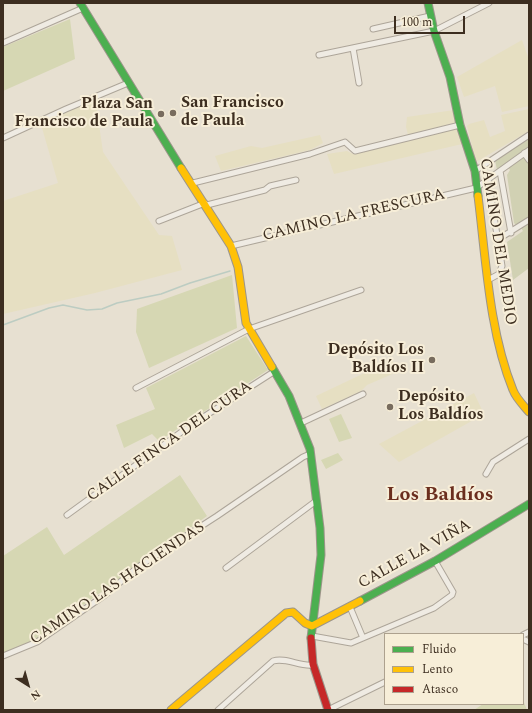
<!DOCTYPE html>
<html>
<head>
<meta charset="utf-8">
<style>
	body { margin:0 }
	#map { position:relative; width:532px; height:713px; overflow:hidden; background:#e7e0d1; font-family:Spectral,serif }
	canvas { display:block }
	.frame { position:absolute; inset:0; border:4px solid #3d2e20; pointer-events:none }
	.legend { position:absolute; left:384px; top:633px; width:140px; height:72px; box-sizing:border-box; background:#f7eed8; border:1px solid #ada18e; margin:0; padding:5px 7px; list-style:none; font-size:12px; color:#3d2e20 }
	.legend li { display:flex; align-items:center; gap:8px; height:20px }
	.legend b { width:20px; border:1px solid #ada18e }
	.north { position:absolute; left:8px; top:665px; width:40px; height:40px; -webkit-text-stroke:3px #f7eed8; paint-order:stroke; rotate:143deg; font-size:11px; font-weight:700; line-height:16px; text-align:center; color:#3d2e20 }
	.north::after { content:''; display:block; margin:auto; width:14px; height:18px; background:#3d2e20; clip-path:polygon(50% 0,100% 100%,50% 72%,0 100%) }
	.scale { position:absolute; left:394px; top:16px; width:71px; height:18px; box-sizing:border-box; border:2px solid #3d2e20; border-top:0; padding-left:5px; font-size:12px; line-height:14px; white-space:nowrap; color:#3d2e20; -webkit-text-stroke:3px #f7eed8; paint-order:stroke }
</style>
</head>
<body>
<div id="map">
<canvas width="532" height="713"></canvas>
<div class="frame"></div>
<ul class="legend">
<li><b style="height:5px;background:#4caf50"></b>Fluido</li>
<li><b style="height:5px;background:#ffc107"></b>Lento</li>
<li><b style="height:5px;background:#c62828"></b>Atasco</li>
</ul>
<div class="north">N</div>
<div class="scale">100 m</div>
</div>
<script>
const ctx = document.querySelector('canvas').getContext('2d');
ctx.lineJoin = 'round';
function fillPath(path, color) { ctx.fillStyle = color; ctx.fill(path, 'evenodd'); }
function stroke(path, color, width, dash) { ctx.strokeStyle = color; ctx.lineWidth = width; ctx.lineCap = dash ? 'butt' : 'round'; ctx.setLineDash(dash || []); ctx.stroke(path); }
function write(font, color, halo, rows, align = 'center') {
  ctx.font = font + ' Spectral,serif'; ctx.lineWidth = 4; ctx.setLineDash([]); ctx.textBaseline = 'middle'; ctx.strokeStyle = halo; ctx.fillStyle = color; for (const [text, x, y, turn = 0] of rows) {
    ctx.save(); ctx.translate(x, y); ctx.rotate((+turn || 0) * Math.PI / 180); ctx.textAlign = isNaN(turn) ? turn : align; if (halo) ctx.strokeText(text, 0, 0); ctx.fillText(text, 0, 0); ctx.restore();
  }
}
fillPath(new Path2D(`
	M522,40l7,20v46l-27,6 -7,-26 -31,11 -7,-20z
	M95,97l8,55 56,83 13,1 10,34 -87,23 -92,21v-113l55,-18 -18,-62z
	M529,109v22l-53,31 -9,-36 2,-2 15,-4 6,17 15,-6 -4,-16z
	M454,110l3,12 -49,13 -2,-8 1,-10z
	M455,128l4,1 3,15 -128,30 -7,-20 20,-3 6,3z
	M320,135l3,8 -13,7 -89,21 -6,-15 36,-10 11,2z
	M392,360l5,12 -30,13 -6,6 -39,18 -6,-13z
	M474,393l10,21 -85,48 -20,-18z`), '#e6dfc2');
fillPath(new Path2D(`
	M70,19l5,40 -72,32v-44z
	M232,275l5,53 -88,40 -13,-36 1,-23z
	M246,336l22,34 -109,71 -7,-7 -28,14 -8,-23 39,-16 -9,-21z
	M341,414l11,24 -13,4 -10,-23z
	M338,453l5,7 -17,9 -5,-9z
	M180,475l27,41 -171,123 -33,16v-99l44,-29 17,28z
	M523,700l4,10h-53l9,-6h40z`), '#d6d7b3');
fillPath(new Path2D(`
	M529,139v129l-16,12 -6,-38 16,-11 -4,-6h-3l-2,-2 -7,-48 3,-5 -5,-6 -8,6 -2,-10z`), '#d1d1b3');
stroke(new Path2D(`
	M3,325l46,-17 14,-3 24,5 15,-1 15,-6 44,-9 29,-11 40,-12`), '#bcccc2', 1.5);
const street = new Path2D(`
	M373,29l57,-13
	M3,43l80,-35
	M353,48l6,35
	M319,55l115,-24 55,-28
	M3,138l63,-29 62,-26
	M524,153l5,7
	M475,171l54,-36
	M500,171l11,62
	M488,179l14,87 -3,8 -11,6
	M193,183l117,-29 35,-12 10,9 105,-26
	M207,205l58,-15 5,-4 26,-6
	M159,221l46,-18
	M497,240l32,-20
	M231,246l245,-58 53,-38
	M136,388l113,-59 112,-39
	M301,423l62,-29
	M486,474l7,-12 36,-23
	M67,515l124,-90 84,-54
	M226,568l90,-67
	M350,607l13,31
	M523,635l6,-3
	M312,636l39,7 83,-35 18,-13 1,-3 -18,-31
	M523,639l6,3
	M3,656l34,-14 68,-47 33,-28 79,-51 86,-59 7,-3
	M218,710l55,-49c13,-4 27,6 40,4
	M328,710l57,-28`);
const fast = new Path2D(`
	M80,3l101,165
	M428,3l6,28 16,46 10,48 15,46 3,25
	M272,367l17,29 21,53 10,79 1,27 -10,83
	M360,601l75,-40 94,-57`);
const slow = new Path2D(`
	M181,168l50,78 7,21 8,56 26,44
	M478,196c8,63 11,135 35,194 3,8 10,15 16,22
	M171,710l115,-97 7,-1 12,11 7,3 48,-25`);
const jam = new Path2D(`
	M311,638l2,26 15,46`);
stroke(street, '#ada599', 7);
stroke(fast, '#9c958a', 9);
stroke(slow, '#9c958a', 9);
stroke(jam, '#9c958a', 9);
stroke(street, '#efebe3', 5);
stroke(fast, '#4caf50', 7);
stroke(slow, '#ffc107', 7);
stroke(jam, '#c62828', 7);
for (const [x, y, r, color] of [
	[173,113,4,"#786c5e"],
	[161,114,4,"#786c5e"],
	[432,360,4,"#786c5e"],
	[390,407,4,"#786c5e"]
]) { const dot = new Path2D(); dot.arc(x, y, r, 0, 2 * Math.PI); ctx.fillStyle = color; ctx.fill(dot); stroke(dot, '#f7eed8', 1.5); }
write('bold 16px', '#3d2e20', '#f7eed8', [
	["San Francisco",181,104],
	["de Paula",181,122],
	["Plaza San",153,105,"right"],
	["Francisco de Paula",153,123,"right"],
	["Depósito Los",424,351,"right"],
	["Baldíos II",424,369,"right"],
	["Depósito",398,398],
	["Los Baldíos",398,416]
], 'left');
write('16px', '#3d2e20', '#f7eed8', [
	["CAMINO LA FRESCURA",354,216,-13],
	["CAMINO DEL MEDIO",497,242,81],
	["CALLE FINCA DEL CURA",170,442,-35],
	["CALLE LA VIÑA",415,555,-29],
	["CAMINO LAS HACIENDAS",118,584,-34]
]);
write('bold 20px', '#6b2e1e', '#f7eed8', [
	["Los Baldíos",440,496]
]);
</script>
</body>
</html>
